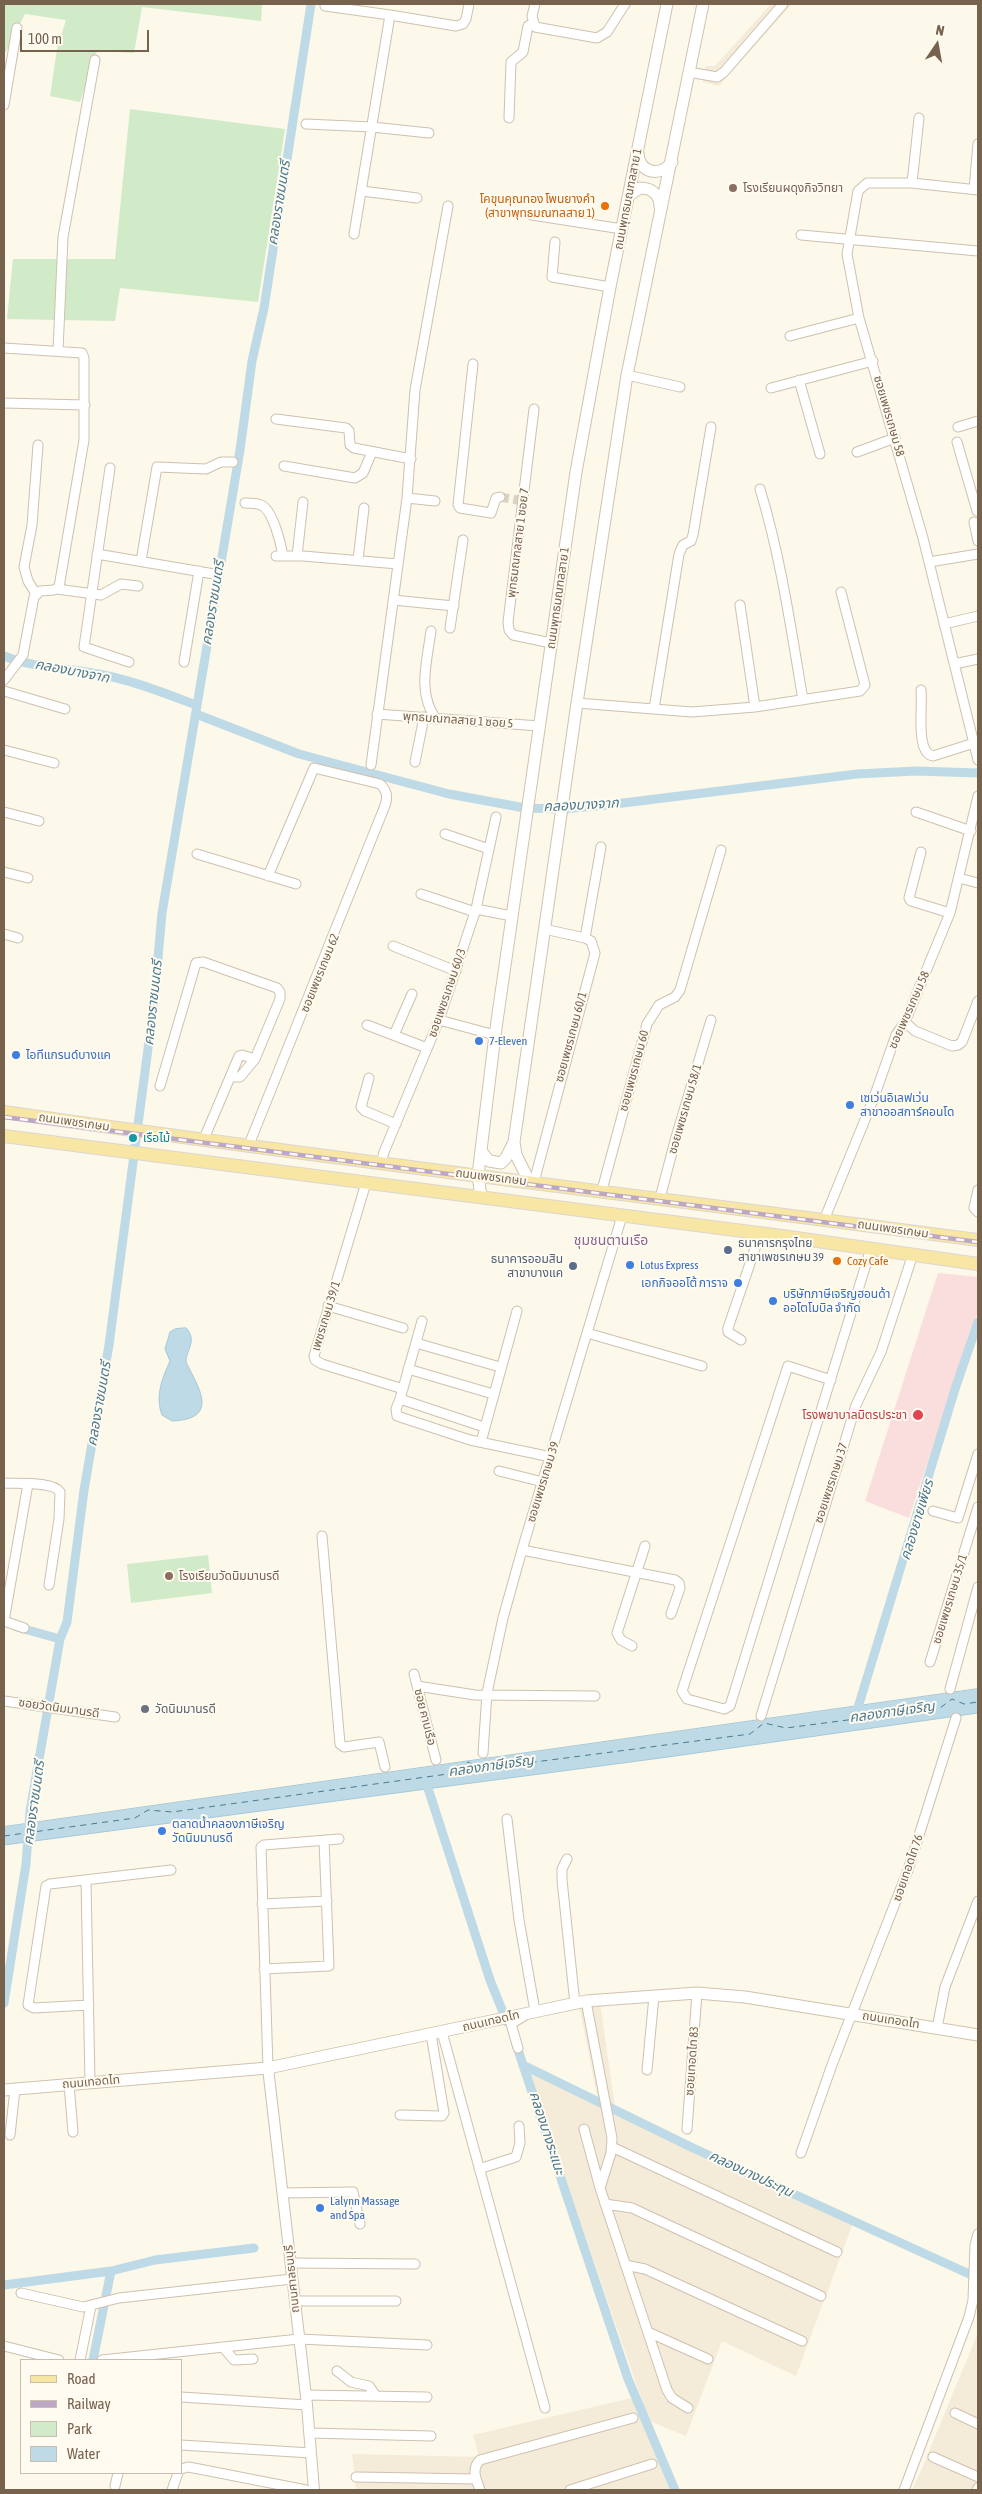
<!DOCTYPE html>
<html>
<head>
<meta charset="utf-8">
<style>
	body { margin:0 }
	#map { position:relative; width:982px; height:2494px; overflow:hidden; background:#fcf8ea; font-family:"Asap Condensed",sans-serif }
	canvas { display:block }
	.frame { position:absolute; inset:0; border:5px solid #77624d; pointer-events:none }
	.legend { position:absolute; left:20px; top:2359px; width:162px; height:115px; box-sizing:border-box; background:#fffbf1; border:1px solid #c9beaf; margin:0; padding:6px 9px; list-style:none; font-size:15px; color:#77624d }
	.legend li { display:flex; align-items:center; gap:10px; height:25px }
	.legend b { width:25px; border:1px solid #c9beaf }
	.north { position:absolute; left:912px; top:20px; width:50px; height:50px; -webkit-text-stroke:4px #fffbf1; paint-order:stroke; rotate:12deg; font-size:14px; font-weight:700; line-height:20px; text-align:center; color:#77624d }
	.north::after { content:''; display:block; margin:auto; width:18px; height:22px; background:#77624d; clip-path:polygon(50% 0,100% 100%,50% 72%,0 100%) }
	.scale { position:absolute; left:20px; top:30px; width:129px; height:22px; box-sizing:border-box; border:2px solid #77624d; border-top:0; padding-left:6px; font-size:15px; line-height:18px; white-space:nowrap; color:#77624d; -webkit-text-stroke:4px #fffbf1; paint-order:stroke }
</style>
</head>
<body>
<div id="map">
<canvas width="982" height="2494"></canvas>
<div class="frame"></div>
<ul class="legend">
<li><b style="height:6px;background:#f8e6a5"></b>Road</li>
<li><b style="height:6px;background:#bda7c7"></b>Railway</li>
<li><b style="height:14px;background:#d1eac8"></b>Park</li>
<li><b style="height:14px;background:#bedae6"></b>Water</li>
</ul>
<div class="north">N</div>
<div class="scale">100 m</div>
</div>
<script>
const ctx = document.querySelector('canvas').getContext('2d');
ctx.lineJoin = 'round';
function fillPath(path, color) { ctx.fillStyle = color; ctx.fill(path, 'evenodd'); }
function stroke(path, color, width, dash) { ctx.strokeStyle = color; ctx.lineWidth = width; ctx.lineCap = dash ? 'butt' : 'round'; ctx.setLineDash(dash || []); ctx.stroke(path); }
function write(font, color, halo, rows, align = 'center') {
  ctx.font = font + ' "Asap Condensed","Noto Sans Thai",sans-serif'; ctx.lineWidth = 4; ctx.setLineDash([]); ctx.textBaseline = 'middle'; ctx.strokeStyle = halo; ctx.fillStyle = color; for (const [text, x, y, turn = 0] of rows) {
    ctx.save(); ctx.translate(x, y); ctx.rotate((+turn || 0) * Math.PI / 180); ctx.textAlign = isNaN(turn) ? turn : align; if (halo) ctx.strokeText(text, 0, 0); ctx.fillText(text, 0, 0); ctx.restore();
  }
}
fillPath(new Path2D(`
	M771,4h21l-73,82 -16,-4 3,-16h9z
	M600,2003l16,111 237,109 -57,153 -74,-35 -36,95 -37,-15 -122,-354 71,34 -19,-96z
	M978,2333v157h-66l10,-22z
	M632,2398l38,92h-314l-4,-36 127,3 -6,-22z`), '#f4ebd8');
fillPath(new Path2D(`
	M938,1273l40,4v34l-69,207 -44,-17z`), '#fadedd');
fillPath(new Path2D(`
	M4,4h258l-1,17 -119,-14 -8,46 -37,-2 -17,51 -30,-6 7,-47 9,-29 -41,-6 -19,38h-2z
	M130,109l155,20 -27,173 -138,-14 -5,33 -108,-2 6,-60h102z
	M208,1555l4,38 -81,10 -4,-39z`), '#d1eac8');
const water = new Path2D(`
	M186,1328c12,12 0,22 0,34 12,25 35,57 -14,59l-10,-6c-7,-19 0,-36 8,-54l-5,-12 5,-17 5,-3z
	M978,1689v24l-310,44 -664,88v-18z`);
fillPath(water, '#bedae6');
stroke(water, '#a5c8d8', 1);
stroke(new Path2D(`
	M4,656c30,12 63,12 94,18 34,6 66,19 98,31
	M196,714l103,40 150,40 76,14 37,1 45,-4 250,-31 59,-3 62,2
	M17,1627l43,12
	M856,1714l99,-325 23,-67
	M425,1779l65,201 17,42
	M4,2003l22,-139 4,-53 30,-172 7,-17 17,-132 25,-145 45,-342 8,-90 78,-463 12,-89 12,-53 47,-304
	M515,2041l113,338 47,111
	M525,2066l168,82 285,130
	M4,2285l107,-14 44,-11 99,-12
	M93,2360l18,-89`), '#bedae6', 9);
stroke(new Path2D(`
	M4,1836l131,-18 13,-8 24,2 283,-39 13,-11 13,7 269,-35 14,-11 22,5 154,-20 12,-9 12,5 14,-2`), '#4a7a91', 1, [6, 5]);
stroke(new Path2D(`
	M500,497l18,3`), '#dbd2c3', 9, [9, 4.5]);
const minor = new Path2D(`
	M535,4l-3,12 3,11 62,11 10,-6 18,-28
	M325,6l65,9
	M689,72l28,5 7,-5 59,-68
	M4,105l13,-77
	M509,118l2,-56 12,-10 5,-26 5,-3
	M306,124l66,3 57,6
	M912,183l7,-65
	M974,189l4,-45
	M978,190l-66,-7h-45l-9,8 -11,63 12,64 64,220 55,222
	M362,191l55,7
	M532,215l90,14
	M354,234l36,-219 66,11 7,-2 3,-5 3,-15
	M801,235l177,16
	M555,242l-3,35 58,10
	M790,336l69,-18
	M4,348l78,5 2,5v82l-25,147 -5,3 -14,1 -6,6 -11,58 -19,25
	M58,351l5,-114 32,-177
	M473,364l-15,141 2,3 31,5 5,-15 4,-1
	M627,375l53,12
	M799,380l21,74
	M771,388l102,-27
	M4,403l81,2
	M534,409l-26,213 1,8 4,5 38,8
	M276,419l70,9 3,3 1,14 4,3 57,11
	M958,427l20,-6
	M957,442l20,69 1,-1
	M857,452l38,-14
	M284,466l71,12 8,-5 9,-21
	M110,468l-26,179 45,15
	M760,489c21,69 31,140 43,211
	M407,498l28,3
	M245,503c5,0 11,0 16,2 12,5 20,39 22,51
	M974,522l4,19
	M97,554l117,20
	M276,556h27l95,8
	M297,556l6,-54
	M358,560l6,-52
	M141,561l16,-94 49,2 15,-7h12
	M929,562l49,-8
	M57,589l44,6 20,-11 17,2
	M36,594l-8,-13 -4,-14 8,-42 6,-80
	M393,600l61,6
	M740,605l15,102
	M944,624l34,-8
	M450,628l13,-88
	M431,631c-4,30 -14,62 5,88
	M184,662l15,-91
	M954,664l24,-5
	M921,690c2,16 -6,63 12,66l41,-13
	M4,691l61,18
	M577,703l115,9 63,-5 105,-16 5,-6 -24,-93
	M654,709l25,-155 4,-9 8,-4 2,-6 18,-108
	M377,714l162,12
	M4,750l50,13
	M415,762l9,-45
	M371,765l36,-267 8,-108 33,-184
	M4,812l35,9
	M916,812l55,19
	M445,834l44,15
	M921,852l-12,46 2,3 39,12
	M197,854l99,30
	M4,872l24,6
	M959,878l19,5
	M421,894l54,18
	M476,909l36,7
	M4,934l14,4
	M585,938l16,-91
	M393,946l63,25
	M439,1020l56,15
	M905,1022l10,9 37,15 6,-1 4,-3 16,-41
	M367,1025l60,23
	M394,1035l18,-41
	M230,1077h10l15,-18
	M369,1078l-8,29 4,4 31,13
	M160,1086l36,-123 7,-1 74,26 3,4v7l-25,60 -13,-4 -3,1 -36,85
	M248,1147l134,-334c5,-11 8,-20 -2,-29l-66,-16 -46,108
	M381,1164l3,-12 55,-132 37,-111 20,-92
	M534,1182l61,-229 -4,-12 -6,-3 -41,-9
	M366,1183l-52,173 1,4 7,4 81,25
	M602,1190l45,-166 12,-19 16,-8 5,-7 41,-140
	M978,1190l-4,18 4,4
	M660,1198l16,-61 35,-117
	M824,1220l49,-120 23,-65 9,-13 45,-109 28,-117
	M328,1306l75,22
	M422,1321l-22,78 84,28
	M587,1333l115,33
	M741,1340l-13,-8v-4l32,-94
	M416,1343l84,24
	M408,1369l85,25
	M831,1380l-43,-14 -106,325 5,8 37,10 6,-3 141,-458
	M400,1399l-4,10 1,7 73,24 81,17
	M481,1442l36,-131
	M499,1471l44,11
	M4,1483c13,1 49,-2 56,9l-1,27 -10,66
	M933,1511l25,7 20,-64
	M322,1536l18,208 4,3 35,-5 6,25
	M522,1550l153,30 4,3 1,5 -9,26
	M4,1621l24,-137
	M4,1621l20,7
	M632,1646l-11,-6 -4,-7 28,-87
	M930,1662l48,-155
	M414,1674l22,86
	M417,1686l58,9 120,1
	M950,1689l28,-102
	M4,1701l111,16
	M761,1716l95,-311 25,-53 32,-98
	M483,1753l4,-60 16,-75 19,-68 100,-334
	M507,1819l12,101 16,91
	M567,1859l-5,10v11l13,124
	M86,1881l4,201
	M262,1904l65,-3
	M264,1969l65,-3 -5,-126
	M586,2001l26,137 -1,15 -11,35 67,202 5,8 16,10
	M89,2005l-55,3 -6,-3 18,-119 4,-2 121,-14
	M937,2028l8,-41 33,-86
	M442,2032l103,376
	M518,2048l-7,-24 13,-8
	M268,2068l-7,-221 3,-2 75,-6
	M647,2070l7,-74
	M69,2084l4,48
	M400,2115l42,1 2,-3 -13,-79
	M584,2129l16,59
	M687,2129l10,-136
	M10,2135l5,-46
	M612,2147l225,105
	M801,2153l32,-91 75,-192 48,-152
	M479,2169l37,-12 4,-14 -1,-17
	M283,2193l70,-1 7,32
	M605,2204l27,4 189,88
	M978,2234l-3,11 3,1
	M291,2263l124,1
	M625,2265l20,4 157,72
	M21,2293l62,14 36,-9 173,-19
	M295,2301h101
	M648,2332l60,27
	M4,2346l55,14
	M223,2347l11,13 19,-1
	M80,2360l11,-54
	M102,2360l197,-21 128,6
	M337,2371l14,11 18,4 7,10
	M306,2395l121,2
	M181,2397l126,8
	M955,2413l23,11
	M309,2433l122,3
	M181,2445l130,8
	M933,2457l45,20
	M181,2469l7,-2 11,2 107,21
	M356,2477l120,2
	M115,2486l3,-13
	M172,2490l6,-17
	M480,2490c-4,-11 -9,-21 0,-30l153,-42
	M570,2490l82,-26
	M904,2490l65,-173 4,-17 2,-55
	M977,2490l1,-2`);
const tertiary = new Path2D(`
	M268,2068l39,337 7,85`);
const secondary = new Path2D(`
	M638,154c2,20 23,23 34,8
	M629,195l11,-7c12,0 20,7 20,19
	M481,1151l8,10 12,2 5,-5 8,-16
	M529,1181l-13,-26 -2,-13 63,-439 50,-328 76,-371
	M481,1197l-3,-22 17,-140 81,-563 34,-185 57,-283
	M4,2090l264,-22 318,-67 111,-8 48,4 233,38`);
const primary = new Path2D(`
	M4,1112c324,47 649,85 974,128
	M4,1136l778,100 196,28`);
stroke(minor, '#cec1af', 11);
stroke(tertiary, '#cec1af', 12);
stroke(secondary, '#d1c3ad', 13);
stroke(primary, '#dcd6d1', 14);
stroke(minor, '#fff', 9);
stroke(tertiary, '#fff', 10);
stroke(secondary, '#fff', 11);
stroke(primary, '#f8e6a5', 12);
const rail = new Path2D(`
	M4,1117l974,125`);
stroke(rail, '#bda7c7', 4.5);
stroke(rail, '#fffbf1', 2.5, [8]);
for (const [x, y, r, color] of [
	[733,188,5,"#8d6e63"],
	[605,206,5,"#e8710a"],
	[479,1041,5,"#3f7fe0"],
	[16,1055,5,"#3f7fe0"],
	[850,1105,5,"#3f7fe0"],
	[133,1138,5,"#0f9aa8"],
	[728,1250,5,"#5c6f8a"],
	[837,1261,5,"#e8710a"],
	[630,1265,5,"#3f7fe0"],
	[573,1266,5,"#5c6f8a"],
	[738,1283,5,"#3f7fe0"],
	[773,1301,5,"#3f7fe0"],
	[918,1415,6,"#e0444e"],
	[169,1576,5,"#8d6e63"],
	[145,1709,5,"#6b7280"],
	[162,1831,5,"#3f7fe0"],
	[320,2208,5,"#3f7fe0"]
]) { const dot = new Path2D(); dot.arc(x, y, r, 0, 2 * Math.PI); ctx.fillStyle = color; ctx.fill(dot); stroke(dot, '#fffbf1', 2); }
write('12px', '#785e54', '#fffbf1', [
	["โรงเรียนผดุงกิจวิทยา",743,188],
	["โรงเรียนวัดนิมมานรดี",179,1576]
], 'left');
write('12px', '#c56008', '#fffbf1', [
	["โคขุนคุณทอง โพนยางคำ",595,199],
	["(สาขาพุทธมณฑลสาย 1)",595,213],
	["Cozy Cafe",847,1261,"left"]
], 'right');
write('12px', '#77624d', '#fffbf1', [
	["ถนนพุทธมณฑลสาย 1",628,199,-79],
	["ซอยเพชรเกษม 58",889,416,74],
	["พุทธมณฑลสาย 1 ซอย 7",518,543,-83],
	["ถนนพุทธมณฑลสาย 1",558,598,-82],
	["พุทธมณฑลสาย 1 ซอย 5",458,720,4],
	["ซอยเพชรเกษม 62",320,973,-68],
	["ซอยเพชรเกษม 60/3",447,993,-71],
	["ซอยเพชรเกษม 58",909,1010,-66],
	["ซอยเพชรเกษม 60/1",571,1037,-75],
	["ซอยเพชรเกษม 60",634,1071,-75],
	["ซอยเพชรเกษม 58/1",685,1109,-74],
	["ถนนเพชรเกษม",74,1122,8],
	["ถนนเพชรเกษม",491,1177,7],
	["ถนนเพชรเกษม",893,1229,8],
	["เพชรเกษม 39/1",326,1316,-73],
	["ซอยเพชรเกษม 39",543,1482,-73],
	["ซอยเพชรเกษม 37",831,1483,-72],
	["ซอยเพชรเกษม 35/1",950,1599,-73],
	["ซอยวัดนิมมานรดี",59,1708,8],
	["ซอย คานเรือ",425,1717,76],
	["ซอยเทอดไท 76",908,1868,-71],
	["ถนนเทอดไท",891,2020,9],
	["ถนนเทอดไท",491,2021,-13],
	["ซอยเทอดไท 83",692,2061,-86],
	["ถนนเทอดไท",91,2082,-5],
	["ถนนศาลธนบุรี",292,2279,-96]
]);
write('12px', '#366cbe', '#fffbf1', [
	["7-Eleven",489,1041],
	["ไอทีแกรนด์บางแค",26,1055],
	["เซเว่นอิเลฟเว่น",860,1098],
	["สาขาออสการ์คอนโด",860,1112],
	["Lotus Express",640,1265],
	["เอกกิจออโต้ การาจ",728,1283,"right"],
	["บริษัทภาษีเจริญฮอนด้า",783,1294],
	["ออโตโมบิล จำกัด",783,1308],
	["ตลาดน้ำคลองภาษีเจริญ",172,1824],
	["วัดนิมมานรดี",172,1838],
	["Lalynn Massage",330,2201],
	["and Spa",330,2215]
], 'left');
write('12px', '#0d838f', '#fffbf1', [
	["เรือไม้",143,1138]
], 'left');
write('12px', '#4e5e75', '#fffbf1', [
	["ธนาคารกรุงไทย",738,1243],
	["สาขาเพชรเกษม 39",738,1257],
	["ธนาคารออมสิน",563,1259,"right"],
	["สาขาบางแค",563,1273,"right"]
], 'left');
write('12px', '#be3a42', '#fffbf1', [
	["โรงพยาบาลมิตรประชา",907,1415]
], 'right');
write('12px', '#5b616d', '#fffbf1', [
	["วัดนิมมานรดี",155,1709]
], 'left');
write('italic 14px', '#4a7a91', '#fffbf1', [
	["คลองราชมนตรี",279,203,-81],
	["คลองราชมนตรี",213,603,-81],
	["คลองบางจาก",72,671,11],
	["คลองบางจาก",581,805,-3],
	["คลองราชมนตรี",153,1003,-84],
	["คลองราชมนตรี",99,1404,-80],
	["คลองยายเพียร",917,1520,-73],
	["คลองภาษีเจริญ",892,1712,-8],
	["คลองภาษีเจริญ",491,1766,-8],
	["คลองราชมนตรี",34,1803,-82],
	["คลองบางระแนะ",547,2133,72],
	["คลองบางประทุน",751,2174,25]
]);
write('14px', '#8a6693', '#fffbf1', [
	["ชุมชนตานเรือ",611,1241]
]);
</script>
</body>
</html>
